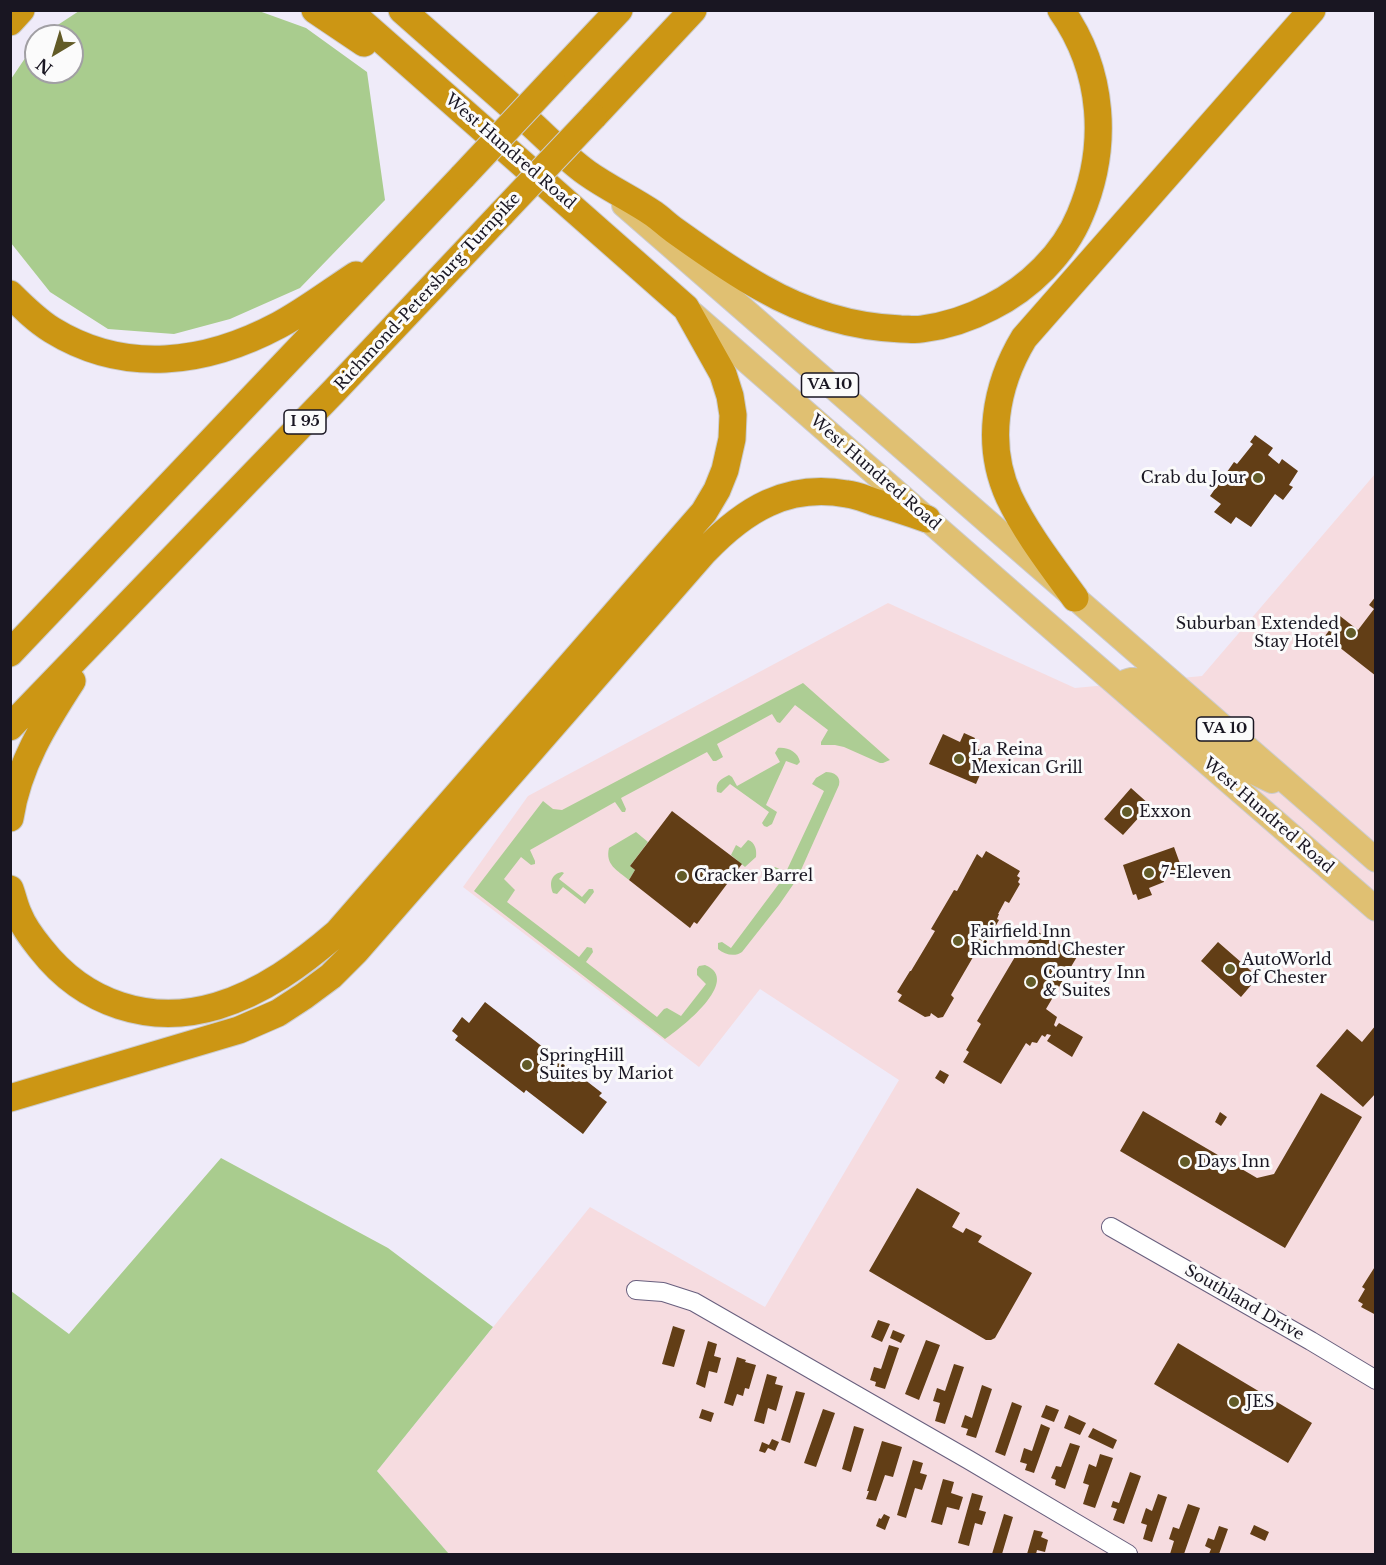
<!DOCTYPE html>
<html>
<head>
<meta charset="utf-8">
<style>
	body { margin:0 }
	#map { position:relative; width:1386px; height:1565px; overflow:hidden; background:#efebf9; font-family:"Libre Baskerville",serif }
	canvas { display:block }
	.frame { position:absolute; inset:0; border:12px solid #191622; pointer-events:none }
	.north { position:absolute; left:24px; top:24px; width:60px; height:60px; box-sizing:border-box; background:#fbfbfb; border:2px solid #a19fa4; border-radius:50%; rotate:218deg; font-size:16px; font-weight:700; line-height:24px; text-align:center; color:#191622 }
	.north::after { content:''; display:block; margin:auto; width:21px; height:27px; background:#625b27; clip-path:polygon(50% 0,100% 100%,50% 72%,0 100%) }
</style>
</head>
<body>
<div id="map">
<canvas width="1386" height="1565"></canvas>
<div class="frame"></div>
<div class="north">N</div>
</div>
<script>
const ctx = document.querySelector('canvas').getContext('2d');
ctx.lineJoin = 'round';
function fillPath(path, color) { ctx.fillStyle = color; ctx.fill(path, 'evenodd'); }
function stroke(path, color, width, dash) { ctx.strokeStyle = color; ctx.lineWidth = width; ctx.lineCap = dash ? 'butt' : 'round'; ctx.setLineDash(dash || []); ctx.stroke(path); }
function write(font, color, halo, rows, align = 'center') {
  ctx.font = font + ' "Libre Baskerville",serif'; ctx.lineWidth = 6; ctx.setLineDash([]); ctx.textBaseline = 'middle'; ctx.strokeStyle = halo; ctx.fillStyle = color; for (const [text, x, y, turn = 0] of rows) {
    ctx.save(); ctx.translate(x, y); ctx.rotate((+turn || 0) * Math.PI / 180); ctx.textAlign = isNaN(turn) ? turn : align; if (halo) ctx.strokeText(text, 0, 0); ctx.fillText(text, 0, 0); ctx.restore();
  }
}
fillPath(new Path2D(`
	M1375,474v1080h-926l-72,-83 213,-264 175,100 134,-227 -139,-91 -61,78 -236,-180 65,-91 360,-193 187,85 127,-12z`), '#f6dce0');
fillPath(new Path2D(`
	M803,683l87,77 -7,3h-3l-36,-16 -9,-2h-14v-3l7,-12 -33,-25 -15,18 -3,-1 -5,-8 -55,30 6,13 -7,4h-3l-6,-9 -86,46 5,11 -1,3h-3l-7,-10 -85,48 5,11v3l-4,1 -10,-8 -17,22 11,11 -8,12 72,55 8,-10 5,1 1,4 -7,10 71,55 7,-8 3,-1 14,8 25,-32 -9,-9v-6l2,-3 6,-1c38,15 -25,64 -40,74l-191,-148 69,-90 10,8 9,1z
	M778,748c10,-1 20,4 22,14l-3,3 -11,-4 -20,44 11,7 -5,12 -5,3 -3,-1 -2,-3 7,-11 -39,-28 -9,9 -4,-1c-2,-10 4,-13 12,-17l3,2 5,9 43,-24 -5,-9z
	M826,772c8,0 15,4 13,13l-42,94 -18,26 -37,47c-7,5 -17,3 -24,-3v-6l4,-1 9,6 50,-67 -10,-8 1,-4 3,-2 11,5 38,-81 -12,-7 4,-6z
	M636,832l12,10 -18,24 5,4 -6,10c-12,-10 -24,-15 -20,-32z
	M748,840c7,2 9,10 8,17l-11,10 -14,-12 5,-10 5,3z
	M562,872l2,1 -5,6 23,18 7,-8h4l1,3 -9,12 -22,-17 -6,7 -4,-1c-4,-10 -2,-19 9,-21z`), '#adcd94');
fillPath(new Path2D(`
	M79,11h180l47,17 61,44 18,128 -85,88 -70,31 -56,15 -66,-5 -58,-37 -39,-49v-164l25,-37v30h36v-36h-31z
	M221,1158l167,90 105,79 -116,144 72,83h-438v-263l58,43z`), '#a9cc8e');
fillPath(new Path2D(`
	M1255,435l18,13 -5,7 11,9 3,-5 16,12 -9,14 4,2 -10,13 -8,-6 -24,33 -15,-10 -5,7 -17,-12 7,-8 -11,-8 24,-34 3,2 16,-20 -3,-2z
	M1376,596v80l-51,-40 15,-20 18,14 16,-21 -5,-4z
	M964,733l11,5 -3,8 17,8 -13,30 -47,-20 14,-30 17,8z
	M1131,788l19,17 -27,30 -19,-16z
	M672,811l70,53 -45,60 -3,-2 -4,6 -61,-48 6,-10 -5,-4z
	M1174,847l8,22 -20,7 2,6 -15,6 3,7 -14,5 -2,-6 -3,1 -10,-30z
	M986,851l34,20 -3,5 3,2 -2,4 2,2 -11,19 -4,-2 -7,13h1l-2,5 2,1 -19,34 -4,-2 -25,43 3,3 -11,19 -5,1 -7,-5 -1,3 -5,1 -27,-16 4,-6 -5,-3 13,-21h1l24,-40 -4,-2 23,-39 3,1 20,-37 5,4z
	M1038,932l40,23 -32,54 11,8 -3,8 2,2 3,-4 24,14 -11,20 -25,-16 4,-6 -4,-1 -2,3 -3,-2 -5,8 -5,-1 -2,4 -4,-3 -25,41 -38,-22 6,-10 -3,-2 15,-26 -4,-3 45,-76 3,2 5,-8 4,1z
	M1218,942l40,35 -17,20 -40,-36z
	M485,1002l117,91 -3,3 8,6 -24,32 -57,-44 -2,3 -69,-53 3,-4 -6,-5 10,-14 7,6z
	M1376,1025v68l-13,14 -47,-41 31,-37 15,13z
	M940,1070l9,5 -5,9 -9,-6z
	M1321,1093l41,24 -77,131 -165,-97 23,-40 114,67 17,-4z
	M1220,1112l7,5 -6,9 -6,-4z
	M917,1188l43,25 -8,14 11,6 3,-5 16,8 -4,6 54,31 -37,65 -4,2h-5l-117,-69z
	M1376,1265v50l-15,-8 2,-3 -5,-3 7,-12 -3,-2z
	M878,1320l12,4 -8,18 -11,-5z
	M673,1326l12,4 -11,37 -12,-3z
	M893,1330l12,5 -4,8 -11,-5z
	M926,1340l14,5 -21,55 -14,-6z
	M708,1341l9,3 -3,12 7,2 -4,15 -8,-2 -4,17 -9,-4z
	M1178,1343l134,80 -24,40 -134,-79z
	M889,1345l10,3 -14,41 -10,-3 1,-4 -6,-2 4,-13 7,2z
	M737,1357l9,3 -1,2 11,3 -7,24 -4,-1 -2,8 -6,-2 -4,12 -9,-3z
	M954,1364l10,3 -19,57 -10,-3 5,-18 -7,-2 4,-13 8,3z
	M767,1374l10,3 -2,7 8,2 -7,25 -8,-3 -4,16 -10,-3z
	M982,1385l10,4 -16,49 -10,-3 2,-6 -7,-2 4,-12 7,3z
	M796,1391l9,2 -15,50 -9,-3z
	M1012,1402l10,4 -17,50 -10,-4z
	M1046,1405l13,5 -5,12 -13,-5z
	M702,1409l12,4 -3,9 -12,-4z
	M823,1409l12,4 -19,54 -12,-4z
	M1069,1415l17,8 -6,12 -16,-7z
	M1041,1424l9,4 -16,45 -9,-3 2,-6 -7,-2 4,-14 8,3z
	M854,1426l10,3 -13,43 -9,-3z
	M1093,1428l24,12 -4,9 -25,-12z
	M772,1439l7,3 -4,9 -7,-3 -3,5 -6,-2 3,-9 7,3z
	M882,1441l20,6 -9,30 -8,-2 -9,26 -10,-2 3,-8h-2z
	M1070,1443l10,3 -15,43 -10,-4 1,-5 -5,-2 5,-12 5,1z
	M1100,1454l13,4 -18,50 -12,-4 6,-19 -6,-2 6,-19 7,3z
	M913,1460l10,3 -3,10 7,2 -5,15 -7,-2 -9,30 -9,-3z
	M1130,1472l11,4 -17,48 -11,-4 4,-11 -6,-2 2,-6 6,2z
	M943,1479l11,3 -3,11 12,4 -4,13 -12,-3 -5,18 -11,-3z
	M972,1493l11,3 -4,14 7,2 -4,13 -7,-2 -6,23 -11,-3z
	M1158,1494l9,3 -15,45 -9,-3 4,-14 -6,-2 5,-15 6,3z
	M1188,1504l12,4 -16,46h-14l4,-13 -5,-2 4,-12 6,2z
	M884,1514l6,3 -5,13 -9,-4 3,-8 2,1z
	M1004,1514l9,3 -11,37h-10z
	M1254,1525l15,7 -4,9 -15,-7z
	M1219,1526l9,3 -9,25h-10l2,-5 -6,-3 3,-8 6,2z
	M1034,1530l9,2 -2,5 7,3 -3,12 -8,-2 -1,4h-9z`), '#623e16');
const minor = new Path2D(`
	M1111,1227l200,114 65,39
	M636,1290l27,2 31,10 275,158 159,94`);
const major = new Path2D(`
	M624,205l752,655
	M693,314l345,302 338,293
	M1119,686c10,-7 15,-8 26,-3l93,82 34,16`);
const highway = new Path2D(`
	M315,10l49,33
	M402,10c42,37 84,74 126,111 19,17 38,37 59,52 21,15 45,26 67,41 7,5 13,11 20,16 28,20 57,41 88,58 42,24 90,39 139,41 7,0 14,1 21,0 24,-3 48,-11 69,-22 38,-19 73,-53 89,-92 29,-68 24,-144 -19,-205
	M10,22l11,-12
	M552,81l67,-71
	M593,117l100,-107
	M10,294c13,13 26,26 42,36 73,45 154,34 227,-5 26,-14 51,-33 77,-50
	M1075,598c-23,-32 -49,-65 -66,-101 -24,-52 -14,-111 15,-159l288,-328
	M10,653l453,-477
	M10,727l325,-337 167,-177
	M10,818c8,-52 34,-94 62,-137
	M10,889c3,8 5,18 9,26 5,13 14,24 22,34 43,55 109,77 176,57 46,-14 84,-42 120,-73l367,-421 13,-22 8,-20 7,-31 1,-24 -3,-19 -7,-22 -37,-66 -338,-298
	M10,1098l229,-68 39,-17 26,-17 27,-20 25,-25 348,-399c40,-42 83,-69 143,-58 10,1 18,5 27,8 18,5 36,11 53,17`);
stroke(minor, '#685f7e', 20);
stroke(major, '#ccccce', 26);
stroke(highway, '#ccccce', 29);
stroke(minor, '#fff', 18);
stroke(major, '#e0c072', 24);
stroke(highway, '#cc9614', 27);
const highwayBridge = new Path2D(`
	M463,176l89,-95
	M502,213l91,-96`);
stroke(highwayBridge, '#ccccce', 29, []);
stroke(highwayBridge, '#cc9614', 27);
for (const [x, y, r, color] of [
	[1258,478,6,"#625b27"],
	[1351,633,6,"#625b27"],
	[959,759,6,"#625b27"],
	[1127,812,6,"#625b27"],
	[1149,873,6,"#625b27"],
	[682,876,6,"#625b27"],
	[958,941,6,"#625b27"],
	[1230,969,6,"#625b27"],
	[1031,982,6,"#625b27"],
	[527,1065,6,"#625b27"],
	[1185,1162,6,"#625b27"],
	[1234,1402,6,"#625b27"]
]) { const dot = new Path2D(); dot.arc(x, y, r, 0, 2 * Math.PI); ctx.fillStyle = color; ctx.fill(dot); stroke(dot, '#fbfbfb', 2); }
for (const [x, y, w] of [
	[830,385,57],
	[305,422,42],
	[1225,729,57]
]) { const box = new Path2D(); box.roundRect(x - w / 2, y - 12, w, 24, 4.5); ctx.fillStyle = '#fbfbfb'; ctx.fill(box); stroke(box, '#191622', 1.5); }
write('bold 15px', '#191622', null, [
	["VA 10",830,385],
	["I 95",305,422],
	["VA 10",1225,729]
]);
write('16px', '#191622', '#fbfbfb', [
	["West Hundred Road",510,152,41],
	["Richmond-Petersburg Turnpike",428,292,-47],
	["West Hundred Road",875,473,41],
	["West Hundred Road",1268,816,41],
	["Southland Drive",1244,1303,30]
]);
write('16px', '#191622', '#fbfbfb', [
	["Crab du Jour",1246,478,"right"],
	["Suburban Extended",1339,624,"right"],
	["Stay Hotel",1339,642,"right"],
	["La Reina",971,750],
	["Mexican Grill",971,768],
	["Exxon",1139,812],
	["7-Eleven",1161,873],
	["Cracker Barrel",694,876],
	["Fairfield Inn",970,932],
	["Richmond Chester",970,950],
	["AutoWorld",1242,960],
	["of Chester",1242,978],
	["Country Inn",1043,973],
	["& Suites",1043,991],
	["SpringHill",539,1056],
	["Suites by Mariot",539,1074],
	["Days Inn",1197,1162],
	["JES",1246,1402]
], 'left');
</script>
</body>
</html>
